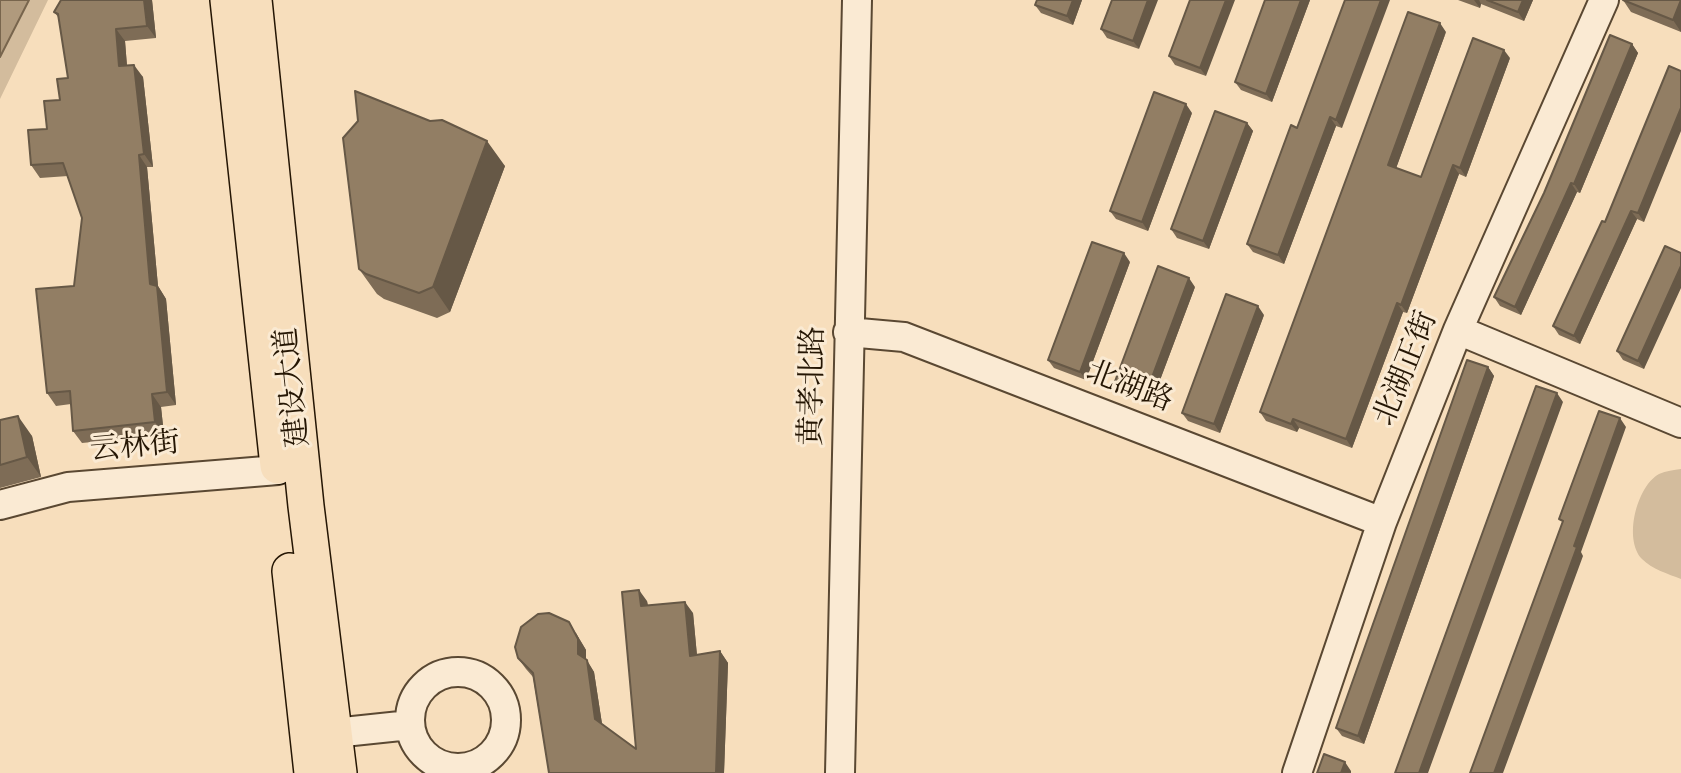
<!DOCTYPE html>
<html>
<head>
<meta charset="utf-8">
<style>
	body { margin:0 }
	canvas { display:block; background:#f7debc }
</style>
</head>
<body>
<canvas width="1681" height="773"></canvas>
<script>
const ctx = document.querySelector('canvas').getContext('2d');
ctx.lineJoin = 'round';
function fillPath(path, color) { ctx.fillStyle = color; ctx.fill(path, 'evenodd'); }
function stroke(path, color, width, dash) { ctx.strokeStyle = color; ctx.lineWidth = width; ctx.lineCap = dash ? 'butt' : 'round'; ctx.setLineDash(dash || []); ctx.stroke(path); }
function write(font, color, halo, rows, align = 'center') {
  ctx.font = font + ' Cardo,"Noto Serif SC",serif'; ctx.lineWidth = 6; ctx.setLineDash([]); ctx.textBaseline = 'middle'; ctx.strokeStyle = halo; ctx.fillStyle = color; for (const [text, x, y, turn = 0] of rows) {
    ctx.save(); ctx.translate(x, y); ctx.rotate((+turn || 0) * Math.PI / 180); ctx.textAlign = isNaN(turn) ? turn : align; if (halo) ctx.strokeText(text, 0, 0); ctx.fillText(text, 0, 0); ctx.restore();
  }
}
fillPath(new Path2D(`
	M0,0h48l-48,99z
	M1681,469v110c-13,-5 -29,-10 -39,-20 -19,-20 -5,-73 17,-85 7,-3 15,-4 22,-5z`), '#d3bc9d');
const water = new Path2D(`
	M0,0h29l-29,57z`);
fillPath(water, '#b09a7d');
stroke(water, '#78654d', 2);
const minor = new Path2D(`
	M1458,330l223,93
	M848,332l56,5 478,185
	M0,505l68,-18 210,-17
	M410 720a48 48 0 1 1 96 0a48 48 0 1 1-96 0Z
	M334,733l76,-8
	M840,773l17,-773
	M1297,773l85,-251 76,-192 146,-330`);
const major = new Path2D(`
	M228,0l50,466
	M254,0l52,506 33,267
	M290,571l22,202`);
stroke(minor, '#5a4832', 32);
stroke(major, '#251604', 38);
stroke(minor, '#faead3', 28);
stroke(major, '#f7debc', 35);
fillPath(new Path2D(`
	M61,0h91l4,38 -31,3 2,25 16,11 10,90h-6l11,119 8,13 10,106 -15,2 3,28 -82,8 -9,-12 -2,-27 -15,2 -9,-13 27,-107 8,-68 -14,-42 -28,2 -9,-13 29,-65 8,-22 -9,-60 -5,-6z
	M1082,0l-9,25 -32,-12 -6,-8z
	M1112,0l27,49 -32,-11 -6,-9z
	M1190,0l16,76 -31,-11 -6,-9z
	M1265,0h45l-38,102 -31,-12 -6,-8z
	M1345,0l-3,128 -6,-2 -52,138 -31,-12 -6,-8 50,-116z
	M1458,0h75l-9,21 -43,-17 -1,4z
	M1623,0h58v32l-50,-20z
	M1446,32l-50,136 25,9 89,-119 -44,119 -7,-3 -52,139 -4,-1 -51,136 -53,-20 -2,4 -31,-11 -6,-9z
	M1632,44l6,9 -58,140 -3,-1 -56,123 -21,-9 -6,-9z
	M1669,66l-25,156 -7,-3 -57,125 -21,-9 -6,-9 52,-104z
	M1192,113l-44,118 -32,-12 -6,-8z
	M430,121l75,45 -55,146 -13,6 -53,-19 -7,-5 -18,-25z
	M1247,123l6,8 -44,118 -32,-11 -6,-9z
	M1665,246l-21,123 -21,-9 -6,-9z
	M1130,262l-44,118 -32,-12 -6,-8z
	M1195,287l-44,117 -31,-11 -6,-9z
	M1264,315l-44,118 -32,-12 -6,-8z
	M1488,367l6,9 -130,368 -22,-8 -6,-8z
	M0,420l32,16 9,41 -41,11z
	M647,601l1,4 45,8 4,42 23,-4 8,12 -4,110h-175l-16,-96 -7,-8 -8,-11 58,-25 10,17v10l8,12 8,52 34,25z`), '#7e6c56');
fillPath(new Path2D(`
	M144,0h8l4,38 -9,-12z
	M1073,0h9l-9,25 -6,-9z
	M1148,0h10l-19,49 -6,-8z
	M1226,0h9l-29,76 -6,-8z
	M1301,0h9l-38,102 -6,-8z
	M1381,0h9l-48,128 -6,-8z
	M1474,0h5l2,4 -1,4z
	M1523,0h10l-9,21 -6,-9z
	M1681,0v32l-8,-12z
	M1440,23l6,9 -52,142 -6,-9z
	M116,29l9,12 3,38 -9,-13z
	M1632,44l6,9 -58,140 -6,-9z
	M1504,50l6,8 -44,119 -6,-9z
	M134,65l9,12 10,90 -9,-13z
	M1186,104l6,9 -44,118 -6,-9z
	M1681,108v23l-37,91 -6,-9z
	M1330,117l6,9 -52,138 -6,-9z
	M1247,123l6,8 -44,118 -6,-8z
	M487,141l18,25 -55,146 -17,-25z
	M139,155l8,12 11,119 8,13 10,106 -9,-13 -17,-108z
	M1453,165l6,9 -52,139 -6,-8z
	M1571,183l6,9 -56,123 -6,-8z
	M1631,211l6,8 -57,125 -6,-8z
	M1124,253l6,9 -44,118 -6,-8z
	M1681,266v22l-37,81 -6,-8z
	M1189,278l6,9 -44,117 -6,-8z
	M1397,303l6,9 -51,136 -6,-9z
	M1258,306l6,9 -44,118 -6,-9z
	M1488,367l6,9 -130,368 -6,-8z
	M1557,393l6,9 -135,371h-9z
	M152,394l9,13 3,28 -9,-13z
	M18,416l14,20 9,41 -14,-20z
	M1620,418l6,9 -45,125 2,4 -80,217h-9l80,-227z
	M1293,419l6,9 -2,4 -6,-8z
	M639,590l8,11 2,16 -8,-11z
	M685,602l8,11 5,54 -8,-11z
	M569,622l17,28v16l-8,-12z
	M720,651l8,12 -4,110h-8z
	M587,660l7,12 9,58 -8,-11z
	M1345,762l6,9v2h-10z`), '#665846');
const building = new Path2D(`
	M61,0h83l3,26 -31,3 3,37 15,-1 10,89 -5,1 11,129 7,2 10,106 -15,2 3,28 -82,9 -3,-40 -23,2 -11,-104 38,-3 8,-68 -19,-55 -32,2 -3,-35 19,-1 -3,-28 16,-1 -3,-21 11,-1 -10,-64 -4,-2z
	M1037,0h36l-6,16 -32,-11z
	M1112,0h36l-15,41 -32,-12z
	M1190,0h36l-26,68 -31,-12z
	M1265,0h36l-35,94 -31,-12z
	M1345,0h36l-45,120 -6,-3 -52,138 -31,-11 44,-119 6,3z
	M1487,0h36l-5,12z
	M1623,0h58l-8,20z
	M1408,12l32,11 -52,142 33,12 52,-139 31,12 -44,118 -7,-3 -52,140 -4,-2 -51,136 -53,-20 -2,5 -31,-12z
	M1610,35l22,9 -58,140 -3,-1 -56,124 -21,-10 50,-104z
	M1669,66l12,5v37l-43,105 -7,-2 -57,125 -21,-10 49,-105 3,1z
	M355,91l75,30 12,-1 45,21 -54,146 -14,6 -53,-19 -7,-5 -16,-131 15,-17z
	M1154,92l32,12 -44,118 -32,-11z
	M1215,111l32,12 -44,118 -32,-12z
	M1092,242l32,11 -44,119 -32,-12z
	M1665,246l16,7v13l-43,95 -21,-10z
	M1158,266l31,12 -44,118 -31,-12z
	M1226,294l32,12 -44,118 -32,-11z
	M1467,360l21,7 -130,369 -22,-8z
	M1536,386l21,7 -138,380h-24z
	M1599,411l21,7 -46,128 3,1 -83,226h-24l93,-252 -4,-2z
	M18,416l9,41 -27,8v-45z
	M639,590l2,16 44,-4 5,54 30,-5 -4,122h-167l-16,-100 -15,-15 -3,-11 6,-20 17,-13 11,-1 20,9 9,17v15l9,6 8,59 41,30 -14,-157z
	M1324,754l21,8 -4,11h-24z`);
fillPath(building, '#927e64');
stroke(building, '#665846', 2);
write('30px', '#251604', '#faead3', [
	["北湖正街",1407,369,-68],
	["黄孝北路",814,386,-89],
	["建设大道",294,387,-96],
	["北湖路",1129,388,21],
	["云林街",135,448,-5]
]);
</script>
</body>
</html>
